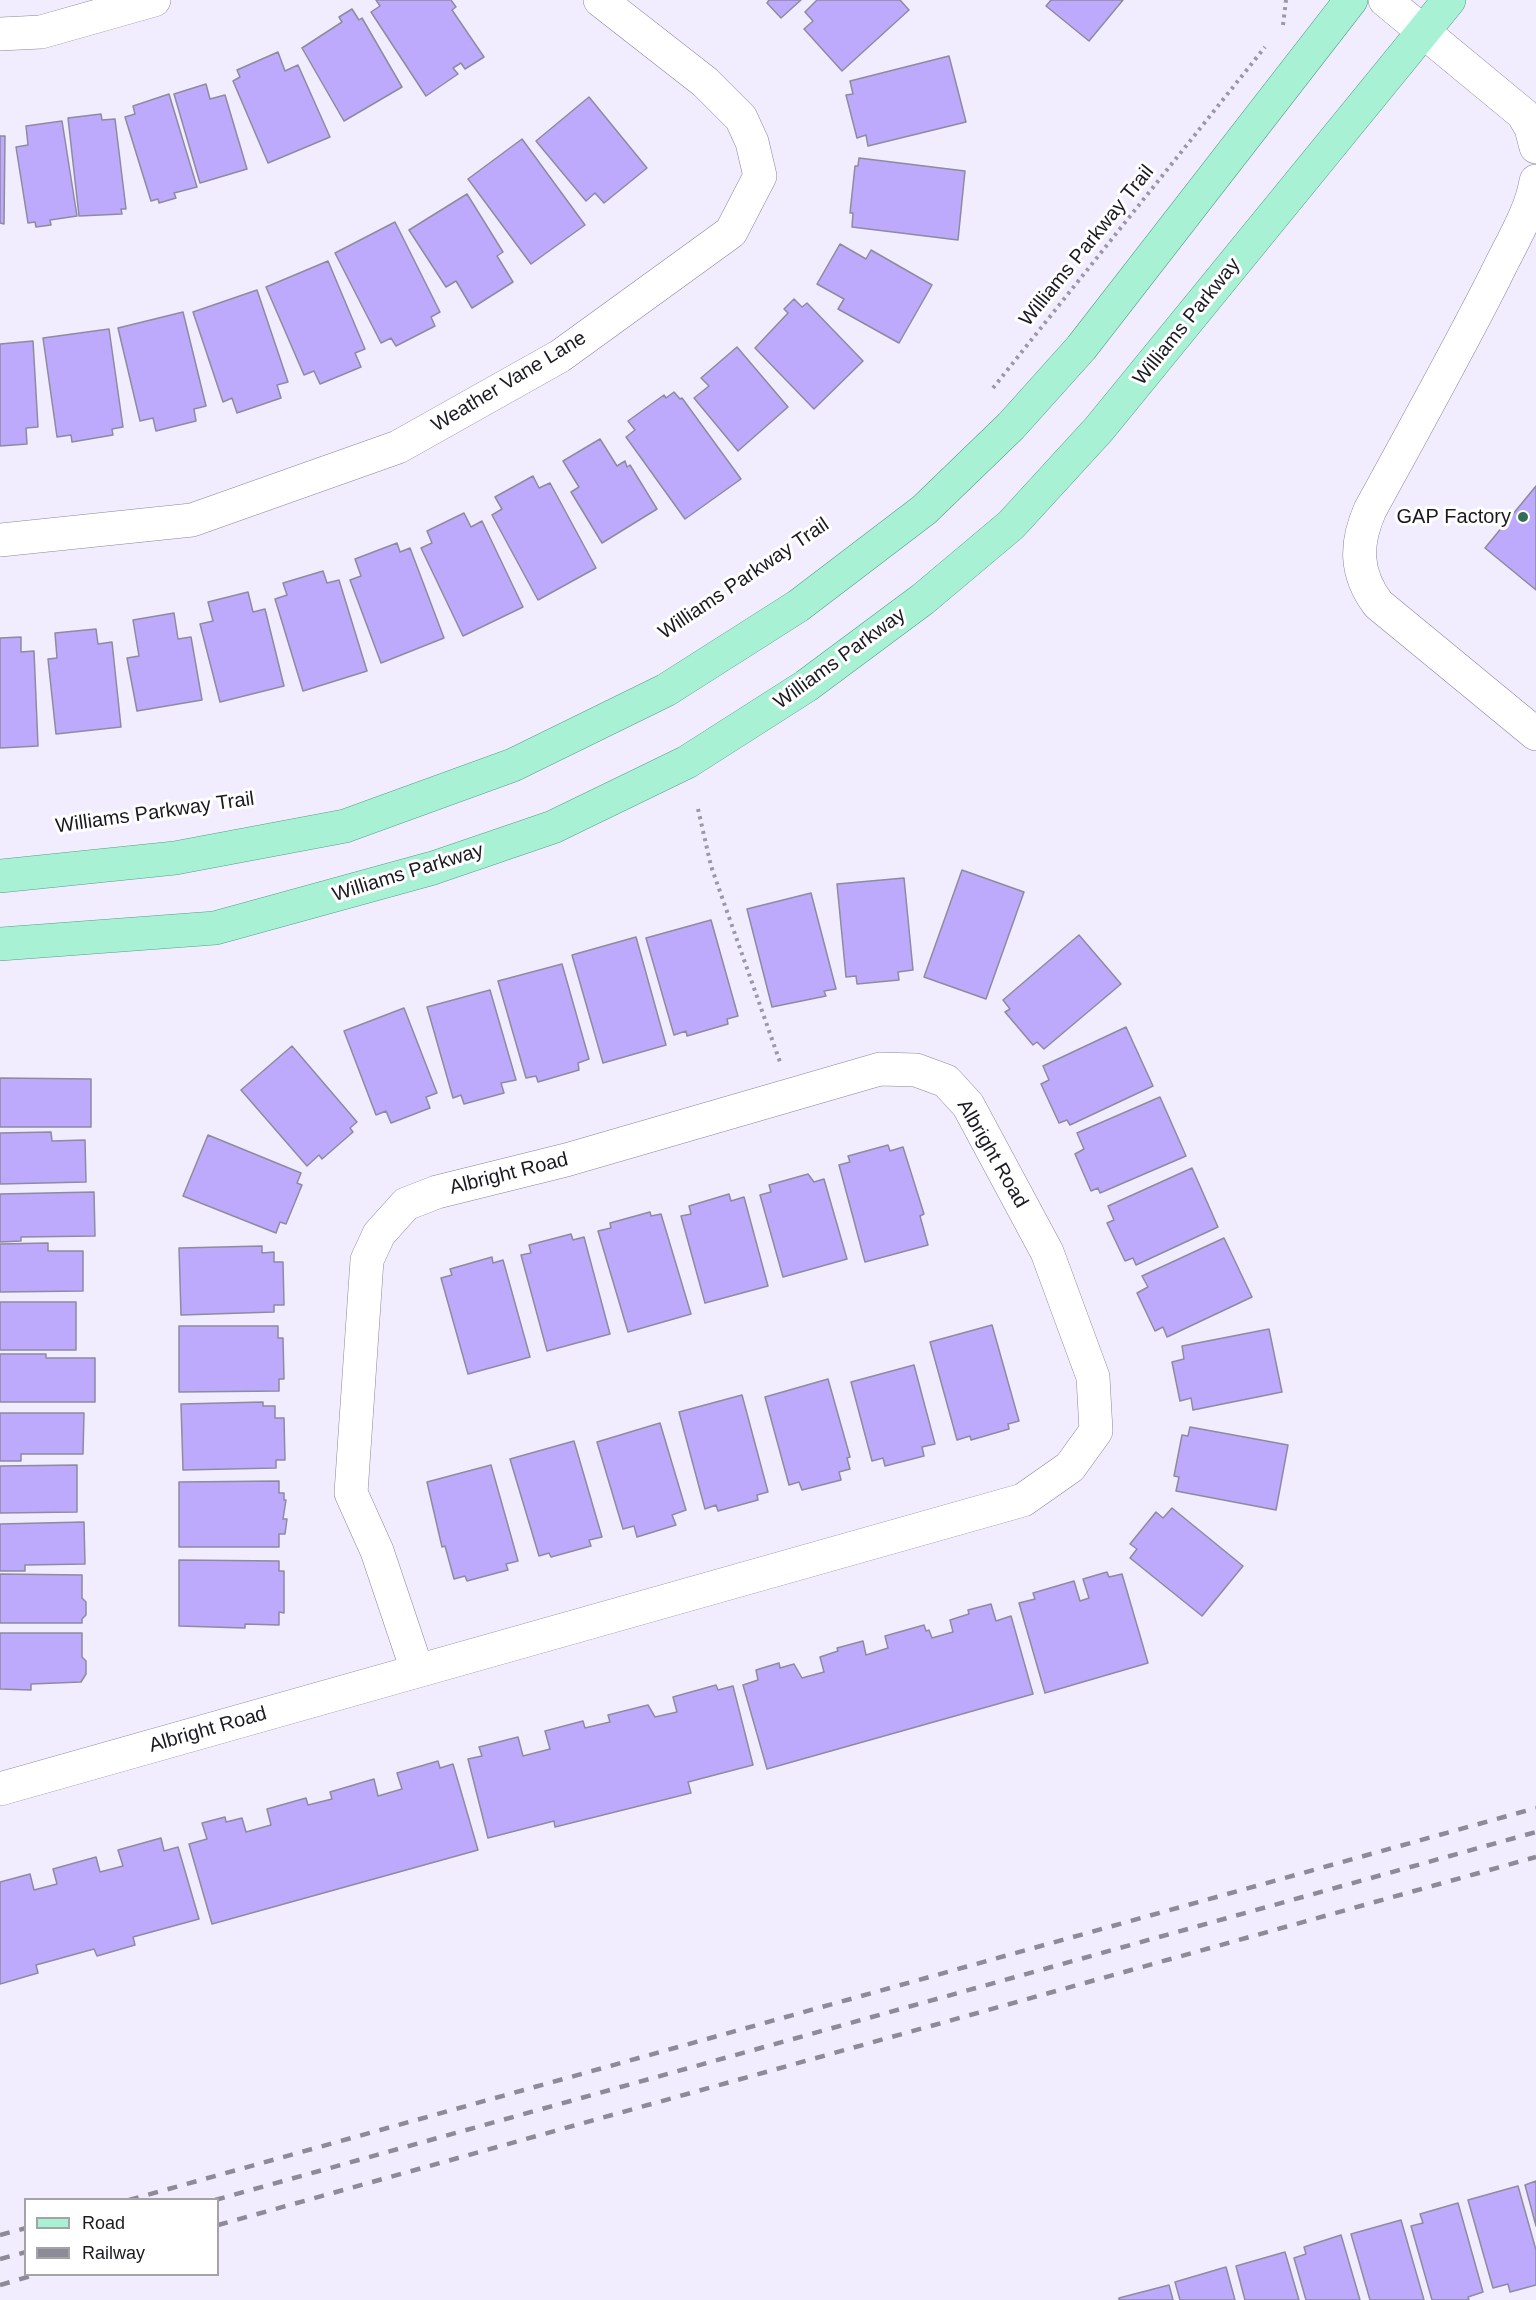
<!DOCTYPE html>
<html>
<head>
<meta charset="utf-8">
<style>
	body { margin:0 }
	#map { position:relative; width:1536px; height:2300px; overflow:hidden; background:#f1edfe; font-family:Arial,sans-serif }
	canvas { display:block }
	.legend { position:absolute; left:24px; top:2198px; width:195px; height:78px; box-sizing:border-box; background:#fff; border:2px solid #a4a3a6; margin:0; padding:8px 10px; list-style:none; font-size:18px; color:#1b1921 }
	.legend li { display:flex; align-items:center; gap:12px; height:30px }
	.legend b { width:30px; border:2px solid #a4a3a6 }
</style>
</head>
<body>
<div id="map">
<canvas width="1536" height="2300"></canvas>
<ul class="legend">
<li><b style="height:8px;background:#a9f1d4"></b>Road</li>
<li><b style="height:8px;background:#8e8b98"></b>Railway</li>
</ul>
</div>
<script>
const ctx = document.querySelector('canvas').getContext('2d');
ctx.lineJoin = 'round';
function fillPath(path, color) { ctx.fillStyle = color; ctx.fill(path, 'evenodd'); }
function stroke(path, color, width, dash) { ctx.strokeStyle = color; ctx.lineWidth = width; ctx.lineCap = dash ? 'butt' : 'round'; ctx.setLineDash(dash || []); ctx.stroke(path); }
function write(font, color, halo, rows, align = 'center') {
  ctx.font = font + ' Arial,sans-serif'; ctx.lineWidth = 6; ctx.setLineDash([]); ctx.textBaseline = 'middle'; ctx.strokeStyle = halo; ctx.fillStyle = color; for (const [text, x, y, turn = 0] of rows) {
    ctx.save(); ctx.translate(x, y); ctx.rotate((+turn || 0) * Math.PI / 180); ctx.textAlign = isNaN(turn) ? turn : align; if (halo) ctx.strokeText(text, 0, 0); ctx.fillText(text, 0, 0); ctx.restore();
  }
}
const building = new Path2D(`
	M376,0h75l5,7 -4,3 32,47 -19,12 -4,-6 -8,5 5,6 -32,22 -55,-84 9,-6z
	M769,0h32l-20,18 -14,-15z
	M817,0h83l9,10 -67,61 -38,-42 9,-8 -8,-9z
	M1051,0h72l-34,41 -43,-35z
	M352,9l7,11 3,-2 40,69 -58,34 -42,-73 40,-26 -3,-5z
	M278,52l7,19 13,-6 32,72 -62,26 -35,-82 7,-4 -3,-7z
	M949,56l17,66 -98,24 -2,-11 -9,3 -11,-43 7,-1 -3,-13z
	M206,84l4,15 15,-4 22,74 -47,14 -26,-89z
	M169,94l28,93 -23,6 2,5 -17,5 -1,-4 -7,2 -26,-84 10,-3 -2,-8z
	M589,97l58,71 -43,35 -9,-10 -9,8 -50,-60z
	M101,114l1,6 13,-1 11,90h-5l1,5 -43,2 -11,-98z
	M62,121l15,95 -27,4 1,5 -15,2 -1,-5 -7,1 -12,-76 12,-2 -2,-19z
	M0,136h5l-1,88 -4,-1z
	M522,139l63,86 -54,39 -63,-85z
	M859,158l106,13 -7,69 -106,-13 1,-14h-3l5,-47h3z
	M467,194l36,58 -6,4 16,26 -41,26 -16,-27 -10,6 -37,-57z
	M395,222l45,90 -9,5 4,9 -39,20 -5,-8 -10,5 -46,-90z
	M840,244l26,15 5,-9 61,35 -33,58 -61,-34 6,-10 -27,-15z
	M328,261l37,88 -10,4 6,14 -41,17 -6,-13 -10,4 -38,-88z
	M257,290l31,92 -11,3 4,13 -44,15 -5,-15 -9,4 -30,-90z
	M794,299l8,8 5,-4 56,58 -49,48 -59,-61 33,-35 -4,-4z
	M183,312l23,94 -12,3 2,12 -40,10 -3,-13 -13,3 -22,-93z
	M109,329l14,98 -11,2 1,6 -41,7 -1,-7 -14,2 -14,-99z
	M33,341l5,86 -12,1 1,16 -27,2v-102z
	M737,347l51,60 -50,44 -44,-53 15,-12 -8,-8z
	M674,392l6,7 2,-1 59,81 -56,40 -59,-82 9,-7 -7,-9 36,-26 2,3z
	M600,439l17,27 8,-5 2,6 3,-2 27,44 -55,34 -31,-51 8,-5 -16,-26z
	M533,476l6,12 11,-5 46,85 -58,32 -46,-85 10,-6 -7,-12z
	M1536,486v104l-51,-42z
	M464,513l7,14 11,-6 41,86 -60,29 -42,-88 11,-5 -5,-12z
	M397,543l3,9 10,-4 34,90 -63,25 -31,-83 11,-4 -6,-17z
	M323,571l4,12 12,-3 28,91 -64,20 -28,-92 12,-4 -4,-12z
	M248,592l5,20 12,-3 19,77 -64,16 -20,-78 13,-3 -5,-19z
	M174,613l4,26 13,-2 11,63 -65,11 -10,-53 12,-2 -6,-36z
	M96,629l2,15 14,-2 9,85 -65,7 -8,-75 9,-1 -2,-25z
	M21,637v15l13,-1 4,95 -38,2v-110z
	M962,870l62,22 -38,107 -62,-22z
	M904,878l9,92 -15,2 1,8 -42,4 -1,-8 -10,1 -9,-93z
	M811,893l25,96 -12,2 2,5 -54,11 -25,-98z
	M711,920l27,96 -11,3 1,5 -41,12 -1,-5 -12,4 -28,-97z
	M1079,935l42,49 -77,65 -7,-7 -4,3 -28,-33 5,-3 -7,-9z
	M636,937l30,108 -63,18 -31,-108z
	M562,964l27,95 -11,4 1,7 -41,12 -2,-6 -10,2 -28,-97z
	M490,990l26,90 -15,3 3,10 -40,11 -3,-9 -8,3 -26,-91z
	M404,1008l33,85 -11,4 4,11 -39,15 -5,-12 -10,4 -32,-84z
	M1126,1027l27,59 -83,39 -3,-5 -8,3 -18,-39 8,-4 -6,-14z
	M292,1046l65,76 -7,6 3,4 -31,27 -3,-4 -12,11 -66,-76z
	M0,1078l91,1v48h-91z
	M1160,1097l26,59 -86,37 -2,-5 -7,3 -16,-37 9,-5 -7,-16z
	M51,1132l1,9 33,-1 1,42 -86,2v-51z
	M208,1135l93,38 -4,10 5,2 -16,39 -6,-2 -4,11 -93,-37z
	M888,1145l2,6 13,-4 21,67 -4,2 8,29 -63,17 -26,-97 11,-3 -2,-6z
	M1192,1168l26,59 -82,38 -3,-7 -8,3 -18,-38 7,-3 -6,-14z
	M808,1174l6,8 10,-3 23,80 -64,18 -23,-82 11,-3 -2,-7z
	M94,1192l1,44 -74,1v4l-21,1v-48z
	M729,1194l2,7 13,-4 24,89 -63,17 -24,-87 10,-2 -2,-8z
	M650,1212l1,4 10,-2 30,100 -63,18 -30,-101 13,-3 -1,-5z
	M571,1234l2,6 11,-3 26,97 -63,17 -26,-96 10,-2 -2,-8z
	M1224,1238l28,59 -85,40 -4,-10 -8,4 -18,-38 11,-6 -6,-11z
	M48,1243v8h35v40l-83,1v-48z
	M262,1246v7l12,-1v10h9l1,43h-10v7l-93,3 -2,-67z
	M492,1257l1,6 10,-3 27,97 -62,17 -27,-96 11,-3 -2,-6z
	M0,1302h76v48h-76z
	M992,1325l27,96 -11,3 1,5 -38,11 -1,-4 -13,4 -27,-98z
	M179,1326h99v12h5l1,41h-5v12l-100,1z
	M1269,1329l13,63 -89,18 -2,-12 -11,3 -8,-39 12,-3 -2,-13z
	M0,1354h46v4h49v44h-95z
	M914,1365l21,79 -13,3 2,9 -39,10 -2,-8 -11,3 -21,-79z
	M828,1379l22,78 -3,1 3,11 -11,3 2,8 -39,10 -3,-8 -10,3 -24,-88z
	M742,1395l26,97 -11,3 1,5 -40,11 -2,-6 -11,4 -26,-97z
	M263,1402v4h12v12h9l1,42h-9v8l-93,2 -2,-66z
	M0,1413h84l-1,41h-62v7h-21z
	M660,1423l26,87 -14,5 4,10 -39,12 -3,-11 -11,3 -26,-87z
	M1190,1427l98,18 -12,65 -100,-19 3,-14 -5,-1 8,-41 6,1z
	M574,1441l28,96 -13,3 2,6 -40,11 -2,-4 -10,3 -29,-97z
	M77,1465v47l-77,1v-47z
	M491,1465l27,96 -12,3 2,6 -41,11 -2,-5 -11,3 -9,-33 -3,1 -15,-65z
	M279,1481v12h5v7h2l-3,19h4l-2,15h-6v13h-100v-65z
	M1172,1508l71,58 -41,50 -72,-58 7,-9 -7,-5 26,-32 7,6z
	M84,1522l1,42 -60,1v6h-25v-47z
	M179,1560l100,1v10h5v42l-5,-1v13l-34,-1v4l-66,-2z
	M1107,1572l2,5 13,-3 26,89 -103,30 -26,-90 16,-4 -2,-6 41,-12 6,20 9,-3 -6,-19z
	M0,1574l82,1v23l4,4v13l-4,4v4h-82z
	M991,1604l5,17 15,-5 22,78 -266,75 -24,-84 15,-5 -2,-10 23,-7 1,5 14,-4 8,14 22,-6 -4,-15 18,-6 -1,-3 26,-7 3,14 22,-7 -3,-12 39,-11 2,6 3,-1 3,8 21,-6 -3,-12 19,-6 -1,-4z
	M0,1633h82v24l4,4v13l-5,8 -50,2v6l-31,-1z
	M716,1685l2,5 15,-4 20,79 -65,17 3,11 -136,34 -1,-6 -66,17 -20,-79 14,-3 -3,-9 39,-10 5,19 27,-7 -5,-18 38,-10 2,7 25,-6 -2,-7 40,-10 7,12 22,-5 -4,-15z
	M438,1761l2,7 13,-4 25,86 -266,74 -23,-80 18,-5 -5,-16 23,-6 1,5 16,-4 4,14 25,-7 -4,-16 39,-11 2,7 24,-6 -2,-7 44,-13 4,17 24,-7 -5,-16z
	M161,1838l3,13 14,-4 21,72 -66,18 2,8 -38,11 -3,-7 -58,16 2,8 -38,11v-102l30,-8 4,16 23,-6 -4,-15 43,-12 4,15 23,-6 -5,-16z
	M1536,2181v45l-11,-41z
	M1518,2186l18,64v35l-26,7 -2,-8 -15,4 -25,-88z
	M1458,2203l25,89 -15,5 1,3h-37l-21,-74 12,-3 -3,-9z
	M1401,2220l23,80h-54l-19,-66z
	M1341,2235l19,65h-54l-12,-42 12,-4 -2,-7z
	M1285,2252l14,48h-54l-9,-34z
	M1226,2267l9,33h-55l-5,-18z
	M1169,2285l4,15h-54v-2z`);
fillPath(building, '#bdaafd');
stroke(building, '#8f8b9e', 1.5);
const minor = new Path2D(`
	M1385,0l138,114 8,14 5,19
	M0,34l41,-2 113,-32
	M1536,181c-5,32 -27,66 -41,96 -40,79 -83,156 -125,233 -15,34 -15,63 8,94l158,130
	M0,540l192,-20 206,-73 162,-91 171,-124 29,-56 -8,-34 -11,-24 -36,-36 -105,-82
	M0,1789l1023,-289 47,-33 26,-36 -3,-54 -46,-125 -79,-147 -22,-24 -30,-11 -36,-1 -314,91 -129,32 -31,12 -27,30 -12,26 -16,233 26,58 40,119`);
const major = new Path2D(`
	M0,876l175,-18 170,-32 168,-61 153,-75 132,-84 126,-96 87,-84 70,-78 270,-348
	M0,944l215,-16 218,-60 120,-41 134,-65 119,-76 117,-87 88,-74 88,-96 350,-429`);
stroke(minor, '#8a879a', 34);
stroke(major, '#52a083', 34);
stroke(new Path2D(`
	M1283,25l3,-25
	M993,388l272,-341
	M698,809l13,57 69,196`), '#9b98a5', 4, [3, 4.5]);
stroke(minor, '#fff', 33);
stroke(major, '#a9f1d4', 33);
stroke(new Path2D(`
	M129,2200l1407,-392
	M215,2200l1321,-368
	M218,2225l1318,-368
	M0,2235l26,-7
	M0,2259l26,-7
	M0,2285l38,-11`), '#8e8b98', 4.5, [10, 10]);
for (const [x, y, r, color] of [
	[1523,517,6,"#346d56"]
]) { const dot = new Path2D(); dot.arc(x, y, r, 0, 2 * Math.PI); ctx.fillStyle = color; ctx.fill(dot); stroke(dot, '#fff', 2); }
write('20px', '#1b1921', '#fff', [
	["Williams Parkway Trail",1087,246,-51],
	["Williams Parkway",1187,322,-51],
	["Weather Vane Lane",509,382,-31],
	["Williams Parkway Trail",744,579,-34],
	["Williams Parkway",840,659,-36],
	["Williams Parkway Trail",155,813,-8],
	["Williams Parkway",408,873,-17],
	["Albright Road",992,1154,60],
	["Albright Road",509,1174,-14],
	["Albright Road",208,1730,-16]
]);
write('20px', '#1b1921', '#fff', [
	["GAP Factory",1511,517]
], 'right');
</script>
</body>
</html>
